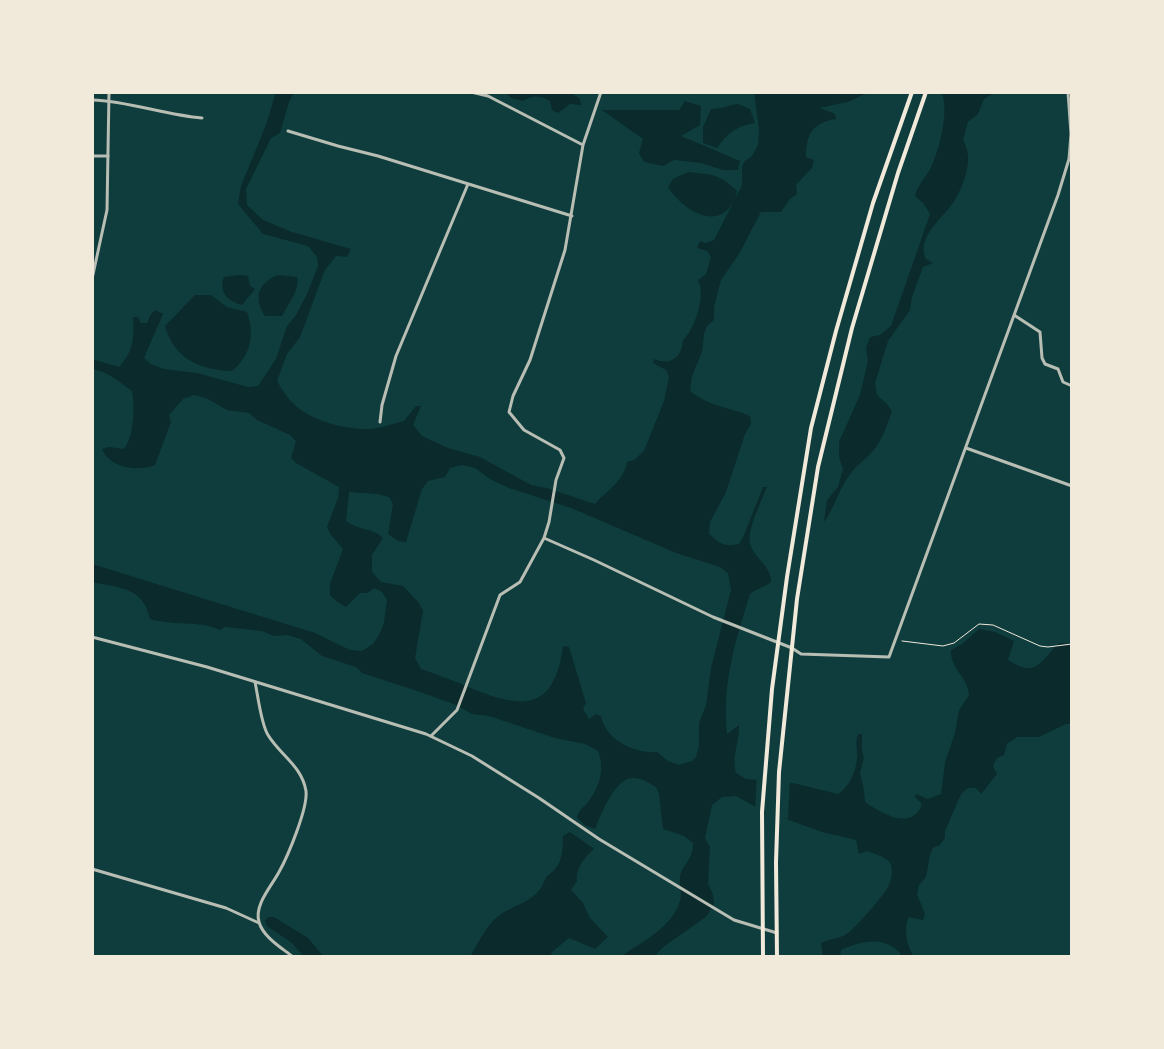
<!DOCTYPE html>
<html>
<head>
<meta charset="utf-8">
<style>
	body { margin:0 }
	#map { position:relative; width:1164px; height:1049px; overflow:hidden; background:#0f3d3e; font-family:Lato,sans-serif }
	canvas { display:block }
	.frame { position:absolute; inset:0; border:94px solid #f1e9da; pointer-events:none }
</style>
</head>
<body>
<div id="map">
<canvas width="1164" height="1049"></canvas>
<div class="frame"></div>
</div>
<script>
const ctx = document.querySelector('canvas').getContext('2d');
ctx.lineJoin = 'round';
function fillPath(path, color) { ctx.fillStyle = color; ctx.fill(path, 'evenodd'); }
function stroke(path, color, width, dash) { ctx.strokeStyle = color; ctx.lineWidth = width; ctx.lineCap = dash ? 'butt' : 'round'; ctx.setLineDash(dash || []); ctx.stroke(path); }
fillPath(new Path2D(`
	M276,92h18l-5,10 -9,31 -9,5 -25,51 1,16 16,15 29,12 59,17 -4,8 -11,-1 -11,14 -25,67 -13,17 -10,27c5,9 11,18 19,25 17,15 48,23 71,23 12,0 25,-5 37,-8l12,-15h5l-8,19 9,11 26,12 32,9 51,28 16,3 48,16c12,-14 29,-23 32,-42l7,-2 10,-9 20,-50 5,-25 -3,-6 -13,-7 1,-4c16,7 28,-1 29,-19 12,-11 23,-45 15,-60l8,-6 5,-17 -4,-6 -10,-3 3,-7 5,2 9,-3 28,-55v-19l3,-5 7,-5 6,-11 1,-15 -5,-38h122l-14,3 -11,6 -31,7 15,6 1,5c-23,4 -30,14 -30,38l8,3 -2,8 -16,17 1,9 -7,5 -9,13h-20l-22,42 -18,26 -7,27v13l-7,6 -3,8 -2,18 -10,24 -2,15c22,17 37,15 60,25l1,8 -6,10 -19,58 -16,30 -1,11c10,11 15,14 30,11l5,-9 19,-48h4c-5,13 -20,42 -17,56 3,15 22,23 21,39 -7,6 -14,6 -21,12 -15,49 -28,88 -23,140l12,-9c1,17 -8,32 -3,48l10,6 47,4 45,11c12,-7 20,-27 19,-41 0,-8 -2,-11 1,-19h4v17l2,7 -4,15 4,17 1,12c16,11 47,30 57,2l-7,-7 1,-3 12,5 13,-5 4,-32 10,-29 4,-23 10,-15c-1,-18 -19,-26 -18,-45l11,-6 17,-15 16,3 19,9 -6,19c28,18 31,3 51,-17l13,1v80h-6l-27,13h-22l-10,7 -3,11 -7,3 -4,8 4,8 -16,20 -5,-6h-8l-7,6 -16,37v7l-5,7 -7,3 -3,7 -4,22 -7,8 -2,9 8,20 -2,6 -14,-3c-6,11 -2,29 5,40h-11c-15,-22 -41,-17 -62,-7l-1,7h-17l-2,-14c8,-4 16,-4 24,-8 7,-3 39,-40 43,-48 3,-5 6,-19 2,-24 -5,-7 -16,-9 -23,-12l-8,3 -3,-14 -34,-8 -33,-12 -35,-14 -18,-10 -14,1 -10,8 -7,33 5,9 -2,37 5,10 1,10 -7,12 -45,32 -8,9h-34c23,-16 56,-31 61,-61 0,-6 -2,-13 -1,-19 2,-13 13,-16 13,-34l-9,-7 -21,-7 -4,-35 -3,-7c-7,-4 -15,-10 -24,-9 -17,1 -31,36 -37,51l-10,-4 -8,-7c2,-9 5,-9 11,-16 12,-16 17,-33 10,-51l-13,-7 -30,-6 -66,-22 -17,-2 -16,-9 -33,-12 -61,-20 -6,-6 -34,-11 -21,-17 -14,-4 -13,1 -12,-5 -37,-4 -5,3c-22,-10 -46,-4 -70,-11 -7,-32 -30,-31 -58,-37v-18l223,69 35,17 12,1 11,-7 6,-9 5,-12 3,-23 -5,-8 -8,-4 -6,5h-8l-14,14 -10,-6 -6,-6v-11l13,-35 -12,-14 -4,-8 11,-29 1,-11 -43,-24 -5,-5 5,-17 -6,-6 -33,-15 -8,-7 -22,-3 -21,-12 -12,-3 -11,4 -14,16 2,7 -16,43c-18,7 -45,3 -53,-16l7,-2 15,2c10,-12 11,-43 8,-58 -15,-10 -22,-19 -40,-22v-10l27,8c15,-16 15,-29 14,-50h5l3,6h6l4,-9 5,-4 7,4 -19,44 7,6 13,5 33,4 51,14 10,-1 18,-27 11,-33 9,-11 11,-21 11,-28 -1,-9 -9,-11 -45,-12 -25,-30 3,-18 25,-61zM462,465l13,3 15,11 19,9 62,20 105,45 44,14 8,6 3,17 -20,78 -5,37 -7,18v23l-3,11 -4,4 -13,4 -11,-4 -11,-9c-23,2 -52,-13 -56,-36l-5,-2 -7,5 -6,-10 3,-6 -17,-56 -6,-1c-9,67 -42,63 -95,41 -15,-7 -31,-12 -47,-18l-6,-11 8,-47 -4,-8 -16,-17 -22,-4 -9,-10v-17l11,-17c-9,-10 -26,-8 -37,-17l3,-29 28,2 12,3 4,7 -5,30 10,7 8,1 16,-53 6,-8 17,-4 5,-9z
	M506,92h64l10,7 1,6 -11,-1 -12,9 -6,-3 -2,-9c-11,-6 -17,-6 -27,0l-12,-3z
	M920,92h84l-12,2 -8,5 -6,15 -10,8 -5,18c11,18 2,42 -8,60 -10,17 -40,36 -29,59l7,4 -10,4 -11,30 -2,13 -22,31 -13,42 2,12 10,9 5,7c-5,14 -9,28 -19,40 -7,8 -16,14 -22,22 -12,15 -16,34 -27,49l3,-22 11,-13 5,-18 -4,-12v-15l21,-47 8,-34 -2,-13 4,-11 10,-2 11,-9 39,-112 -7,-11 -8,-7c3,-13 13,-20 18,-33 7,-17 16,-53 9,-69z
	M685,101l16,5 -1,19 -19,11 59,25 -2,9h-15l-22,-7 -27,-3 -11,6 -19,-4 -5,-9 4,-14 -41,-29h77z
	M738,104l12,5 5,14c-18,3 -28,10 -38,25l-14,-5v-16l8,-18c11,0 17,-4 27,-5z
	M688,172c25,3 30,1 49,19 -1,4 -2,9 -5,13 -17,28 -52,3 -64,-17l5,-8z
	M239,275l9,1 2,10 5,3 -13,16c-13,-3 -24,-13 -18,-28z
	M278,275l19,2c3,13 -9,27 -15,39h-17c-12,-18 -7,-33 13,-41z
	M195,295h16l16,12 20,5c8,23 4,43 -15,59 -32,-1 -58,-12 -67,-45z
	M570,832l24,17c-9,8 -19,20 -17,32l-6,9 12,13 7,15 18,19 -13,12 -26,-11 -17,14 -2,5h-80c7,-12 14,-27 24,-37 17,-17 43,-15 52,-43 17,-12 16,-22 17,-41z
	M268,917h6l34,21 16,19h-20l-12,-14 -25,-17 -2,-5z`), '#0a2a2b');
fillPath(new Path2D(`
	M757,776l33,2 -2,41 -33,-8z`), '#0f3d3e');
stroke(new Path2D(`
	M902,641l41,5 11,-3 25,-19 14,1 47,21 8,1 24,-3`), '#f1e9da', 1);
stroke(new Path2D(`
	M471,92l17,4 95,49
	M92,100c37,1 73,15 110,18
	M288,131l50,15 40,10 194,60
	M92,156h16
	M1014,315l26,17 2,26 3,6 13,5 5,13 9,4
	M380,422l2,-17 14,-49 72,-172
	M966,448l106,38
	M544,538l50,22 119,57 79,31 9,6 88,3 169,-462 11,-36 2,-25 -3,-42
	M255,682c3,14 6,42 13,53 12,20 34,31 38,56 2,17 -18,65 -27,81 -8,15 -25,33 -20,50 4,15 23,26 34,35
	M431,736l26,-26 43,-115 20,-13 24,-44 5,-16 7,-42 8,-22 -4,-8 -36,-20 -15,-18 4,-16 17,-36 35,-110 18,-105 18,-53
	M92,869l134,39 33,15`), '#b8beb3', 3);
stroke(new Path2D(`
	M92,279l15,-69 2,-118
	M92,637l115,30 219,67 46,22 67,42 60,41 135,81 43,13`), '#b8beb3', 3);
stroke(new Path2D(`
	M763,957l-1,-145 10,-123 15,-112 24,-149 25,-97 37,-128 39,-111
	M777,957l-1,-95 3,-90 18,-173 21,-132 34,-139 46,-155 28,-81`), '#f1e9da', 4);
</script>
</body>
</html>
